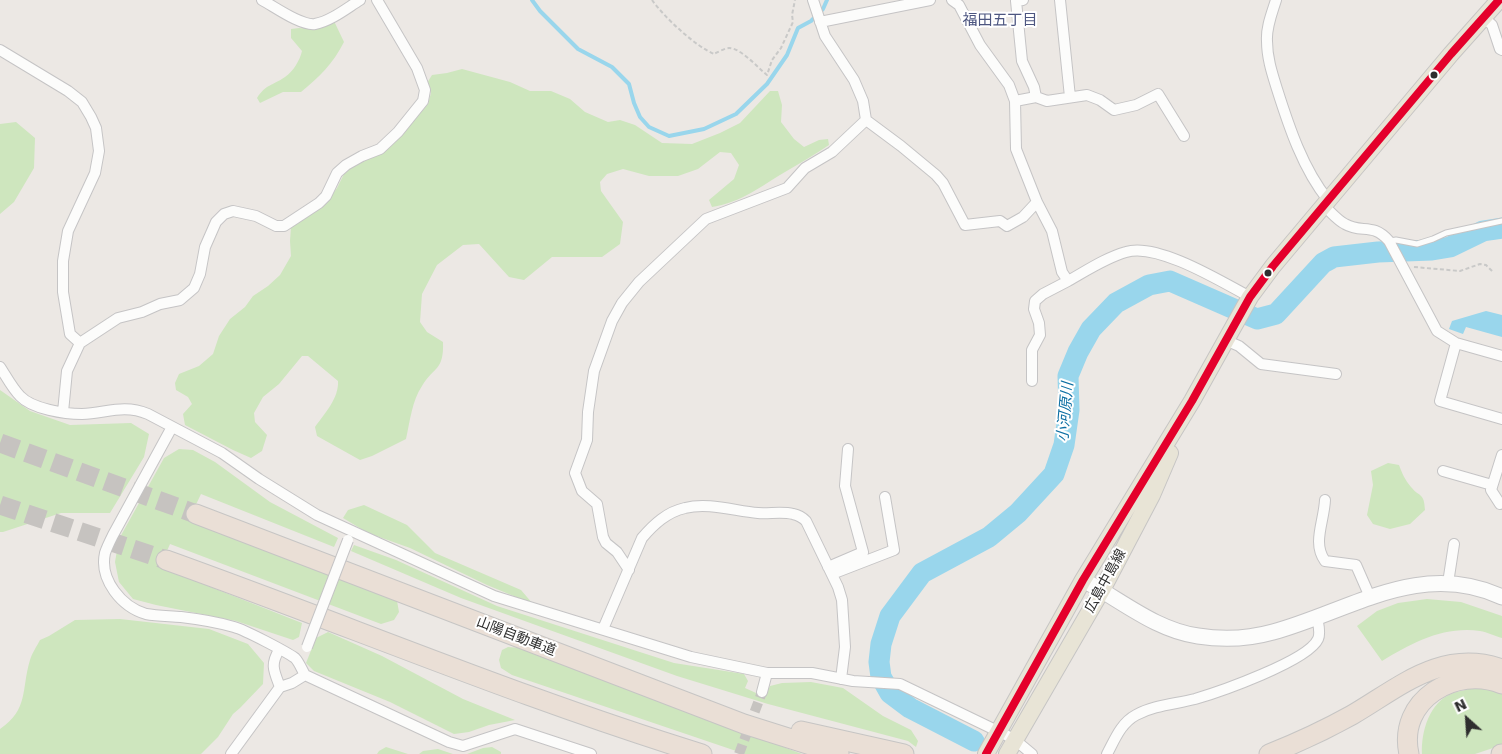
<!DOCTYPE html>
<html>
<head>
<meta charset="utf-8">
<style>
	body { margin:0 }
	#map { position:relative; width:1502px; height:754px; overflow:hidden; background:#ece8e4; font-family:"DejaVu Sans",sans-serif }
	canvas { display:block }
	.north { position:absolute; left:1442px; top:694px; width:50px; height:50px; -webkit-text-stroke:4px #fff; paint-order:stroke; rotate:334deg; font-size:14px; font-weight:700; line-height:20px; text-align:center; color:#2e2e2e }
	.north::after { content:''; display:block; margin:auto; width:18px; height:22px; background:#2e2e2e; clip-path:polygon(50% 0,100% 100%,50% 72%,0 100%) }
</style>
</head>
<body>
<div id="map">
<canvas width="1502" height="754"></canvas>
<div class="north">N</div>
</div>
<script>
const ctx = document.querySelector('canvas').getContext('2d');
ctx.lineJoin = 'round';
function fillPath(path, color) { ctx.fillStyle = color; ctx.fill(path, 'evenodd'); }
function stroke(path, color, width, dash) { ctx.strokeStyle = color; ctx.lineWidth = width; ctx.lineCap = dash ? 'butt' : 'round'; ctx.setLineDash(dash || []); ctx.stroke(path); }
function write(font, color, halo, rows, align = 'center') {
  ctx.font = font + ' "DejaVu Sans","Noto Sans JP",sans-serif'; ctx.lineWidth = 4; ctx.setLineDash([]); ctx.textBaseline = 'middle'; ctx.strokeStyle = halo; ctx.fillStyle = color; for (const [text, x, y, turn = 0] of rows) {
    ctx.save(); ctx.translate(x, y); ctx.rotate((+turn || 0) * Math.PI / 180); ctx.textAlign = isNaN(turn) ? turn : align; if (halo) ctx.strokeText(text, 0, 0); ctx.fillText(text, 0, 0); ctx.restore();
  }
}
fillPath(new Path2D(`
	M334,21l10,21c-11,22 -25,35 -43,50h-18l-23,11 -3,-5c9,-14 15,-12 28,-21 8,-5 15,-17 17,-26l-11,-13v-9l8,-1 12,1z
	M462,69l48,13 20,9h21l19,8 15,13 23,10 12,-2 15,5 27,18 30,1 28,-11 20,-10 30,-32h8l4,14 -1,17 13,17 10,8 15,-7 9,-1 1,6c-15,10 -29,18 -44,27 -25,15 -43,30 -73,35l-3,-7 25,-21 5,-14 -8,-12 -11,-1 -22,17 -20,7h-29l-26,-7 -16,5 -7,8 1,9 22,31 -3,22 -18,13h-50l-28,23 -15,-3 -30,-33 -16,1 -26,20 -15,29 -2,28 7,10 16,10c1,29 -9,24 -21,44 -10,15 -12,35 -16,53l-34,17 -12,4 -43,-24 -2,-9c10,-14 24,-29 23,-46l-30,-25h-6l-23,28 -16,13 -9,16 1,9 12,13 -5,16 -11,7 -18,-8 -48,-25 -2,-11 9,-10 -4,-7 -12,-7 -1,-7 4,-9 20,-8 14,-12 6,-18 11,-17 15,-12 8,-11 15,-10 12,-11 11,-19 -1,-15 1,-14 15,-13 18,-8 13,-18 9,-18 55,-34 27,-32 3,-11 -4,-10 5,-8 15,-2z
	M16,122l19,16 -1,30 -20,34 -14,12v-90z
	M0,390l30,21 40,14 61,-2 18,11 -5,23 -34,56h-49l-58,19h-3z
	M179,449l14,1 22,12 55,40 68,36 -4,9 -133,-53 -10,21 206,86 2,11 -5,8 -13,4 -211,-80 -10,23 142,56 -3,14 -6,3 -57,-19 -80,-16 -23,-6 -14,-17 -4,-20 4,-23 45,-81z
	M1388,463l11,2c3,8 6,15 12,22 9,11 13,5 14,23l-15,14 -20,5 -17,-5 -6,-9 6,-30 -2,-14z
	M364,505l43,20 28,28 86,37 12,14 -46,-19 -77,-37 -42,-15 -25,-15 5,-8z
	M354,545l42,15 101,46 177,57 70,11 4,7 -3,7 20,9 5,-11 12,-3 29,-1 32,6 40,28 28,14 7,11 -2,6 -8,-6 -140,-37 -91,-28 -216,-78 -110,-47z
	M1427,599l34,3 41,14v22c-7,-2 -15,-6 -22,-7 -37,-5 -68,12 -98,30l-25,-35 20,-15 21,-8z
	M120,619l89,10 39,15 16,19 -1,21 -23,24 -7,6 -15,23 -17,17h-201v-25c29,-20 21,-39 30,-69 2,-7 7,-14 10,-20l9,-4 26,-16z
	M328,632l54,24 81,43 52,21 -26,5 -20,7 -15,2 -64,-32 -76,-31 -8,-8 10,-25z
	M508,647l13,1 281,106h-57l-233,-79 -11,-7 -2,-8 3,-10z
	M1468,689h20l14,3v53l-27,9h-53c-1,-22 7,-52 31,-61 5,-2 10,-2 15,-4z
	M386,747l22,7h-31l2,-3z
	M492,747l9,5v2h-34l16,-6z
	M438,749l15,5h-34l4,-3z`), '#cee6be');
fillPath(new Path2D(`
	M1486,311l16,4v22l-36,-10 -3,7 -14,-5 3,-8z`), '#99d6ec');
stroke(new Path2D(`
	M532,0l8,11 38,38 34,18 17,17 5,19 6,14 9,10 20,9 35,-7 32,-15 31,-30 20,-29 11,-27 13,-7 12,-12 4,-9`), '#99d6ec', 4);
stroke(new Path2D(`
	M974,741l-64,-33 -20,-15 -9,-16 -2,-15 2,-18 9,-28 32,-43 67,-36 29,-24 36,-39 10,-29 5,-35 -1,-34 10,-24 13,-23 25,-26 33,-18 21,-4 87,38 19,-5 47,-51 11,-6 44,-5 54,-2 18,-3 33,-16 19,-3`), '#99d6ec', 21);
stroke(new Path2D(`
	M739,754l23,-62`), '#c6c3c0', 10, [10, 5]);
stroke(new Path2D(`
	M0,443l196,71
	M0,505l166,55`), '#c6c3c0', 19, [19, 9]);
const lane = new Path2D(`
	M1390,241l6,-1 21,4 16,-5 13,-6 56,-12`);
const street = new Path2D(`
	M262,0c13,7 39,26 53,24 16,-3 32,-16 45,-24
	M813,0l12,36 29,44 9,21 3,19 35,26 35,29 7,8 22,42 35,-4 7,5 16,-9 14,-15
	M952,0l7,5 21,40 29,40 6,16 1,48 21,53 15,29 10,41 6,9c18,-10 37,-23 58,-29 31,-10 96,30 124,45
	M1023,0l-7,1 6,60 12,26 2,10
	M1060,0l10,97
	M1276,0c-4,13 -10,27 -9,41 0,17 5,32 10,48 12,38 26,80 51,111
	M1483,17l9,8 8,24 2,1
	M820,22l110,-22
	M0,50l68,41 14,11 9,15 5,11 3,23 -4,22 -27,58 -5,30v31l7,42 10,9
	M1015,101l21,-4 11,4 40,-6 13,5 14,10 22,-5 22,-11 26,42
	M1323,205c7,6 14,15 22,19 17,10 27,-2 44,17l48,90 19,12 46,13
	M1225,340l14,6 22,18 75,10
	M1456,343l-16,58 62,18
	M0,367c6,9 12,21 20,29 12,13 45,18 62,18 25,-1 41,-10 66,0l74,39 37,26 58,36 177,81 197,61 76,16h45l41,8 47,3 114,55 18,15
	M1032,381v-31l8,-15 -1,-12 -5,-14 1,-8 8,-7 25,-13
	M63,412l4,-41 13,-28 38,-25 24,-6 18,-8 20,-4 14,-12 6,-14 5,-27 11,-25 8,-8 9,-3 23,5 20,10h8l35,-23 7,-7 11,-23 9,-8 16,-9 18,-7 18,-17 25,-31 2,-11 -8,-22 -40,-68
	M172,427l-59,108c-3,6 -6,12 -8,18 -6,27 17,54 41,61 11,2 24,2 35,3 17,2 36,5 53,10 11,3 51,24 61,31 4,4 7,12 10,17l-13,8 -12,4c-6,-16 -10,-22 -1,-37
	M1443,471l49,14
	M1325,500c-1,22 -13,43 0,61l31,4 14,32
	M1500,504l-9,-14 11,-35
	M828,567l35,-15 -18,-66 3,-37
	M629,570l-12,-18 -11,-9 -3,-6 -6,-33 -15,-13 -7,-18 12,-33 1,-28 6,-41 18,-50 10,-18 17,-21 67,-63 81,-31 18,-20 27,-16 34,-32
	M832,574l62,-24 -9,-53
	M1448,583l6,-39
	M603,629l39,-91c12,-14 25,-26 43,-30 23,-6 50,3 73,5 11,1 24,-2 35,1 5,1 9,3 13,7l32,66 4,13 3,47 -4,32
	M305,675l144,67 14,4 52,-17 76,25
	M762,692l5,-19
	M231,754l49,-67
	M1107,754c8,-15 14,-31 29,-39 18,-10 40,-11 59,-16 24,-7 113,-38 123,-60 3,-6 0,-16 -1,-22`);
const secondary = new Path2D(`
	M1083,580c37,19 72,50 115,56 25,4 50,3 75,-4 77,-21 147,-73 229,-35`);
const primary = new Path2D(`
	M986,754l97,-174 109,-179 58,-104 23,-31 178,-212 48,-54
	M1007,754l95,-164 50,-95 18,-42`);
const highway = new Path2D(`
	M196,514l548,210 95,30
	M166,560c179,64 354,138 536,194
	M801,731l103,23
	M1269,754c28,-11 56,-24 83,-39 48,-28 90,-67 150,-46
	M1409,754c-12,-54 47,-89 93,-70
	M1501,754h1`);
stroke(lane, '#c5c4c5', 7);
stroke(street, '#c5c4c5', 12);
stroke(secondary, '#c5c4c5', 17);
stroke(primary, '#c6c5c4', 18);
stroke(highway, '#c6c5c4', 21);
stroke(new Path2D(`
	M652,0c12,17 43,46 62,54 4,-2 11,-6 15,-6 12,0 29,20 38,27l5,-15 9,-12 12,-26 -1,-7 3,-15
	M1414,267l46,4 20,-7 6,1 7,7`), '#c9c9c8', 2, [4, 2.5]);
stroke(lane, '#fcfcfb', 5);
stroke(street, '#fcfcfb', 10);
stroke(secondary, '#fcfcfb', 15);
stroke(primary, '#e8e4d6', 16);
stroke(highway, '#eadfd6', 19);
const streetBridge = new Path2D(`
	M307,647l41,-107`);
stroke(streetBridge, '#c5c4c5', 12, []);
stroke(streetBridge, '#fcfcfb', 10);
stroke(new Path2D(`
	M986,754l97,-174 109,-179 58,-104 23,-31 178,-212 48,-54`), '#e4002b', 8);
for (const [x, y, r, color] of [
	[1434,75,4.5,"#2e2e2e"],
	[1268,273,4.5,"#2e2e2e"]
]) { const dot = new Path2D(); dot.arc(x, y, r, 0, 2 * Math.PI); ctx.fillStyle = color; ctx.fill(dot); stroke(dot, '#fff', 2); }
write('14px', '#2e2e2e', '#fff', [
	["広島中島線",1106,581,-61],
	["山陽自動車道",516,637,21]
]);
write('15px', '#4d5680', '#fff', [
	["福田五丁目",1000,21]
]);
write('italic 15px', '#0d6fa3', '#fff', [
	["小河原川",1066,412,-85]
]);
</script>
</body>
</html>
